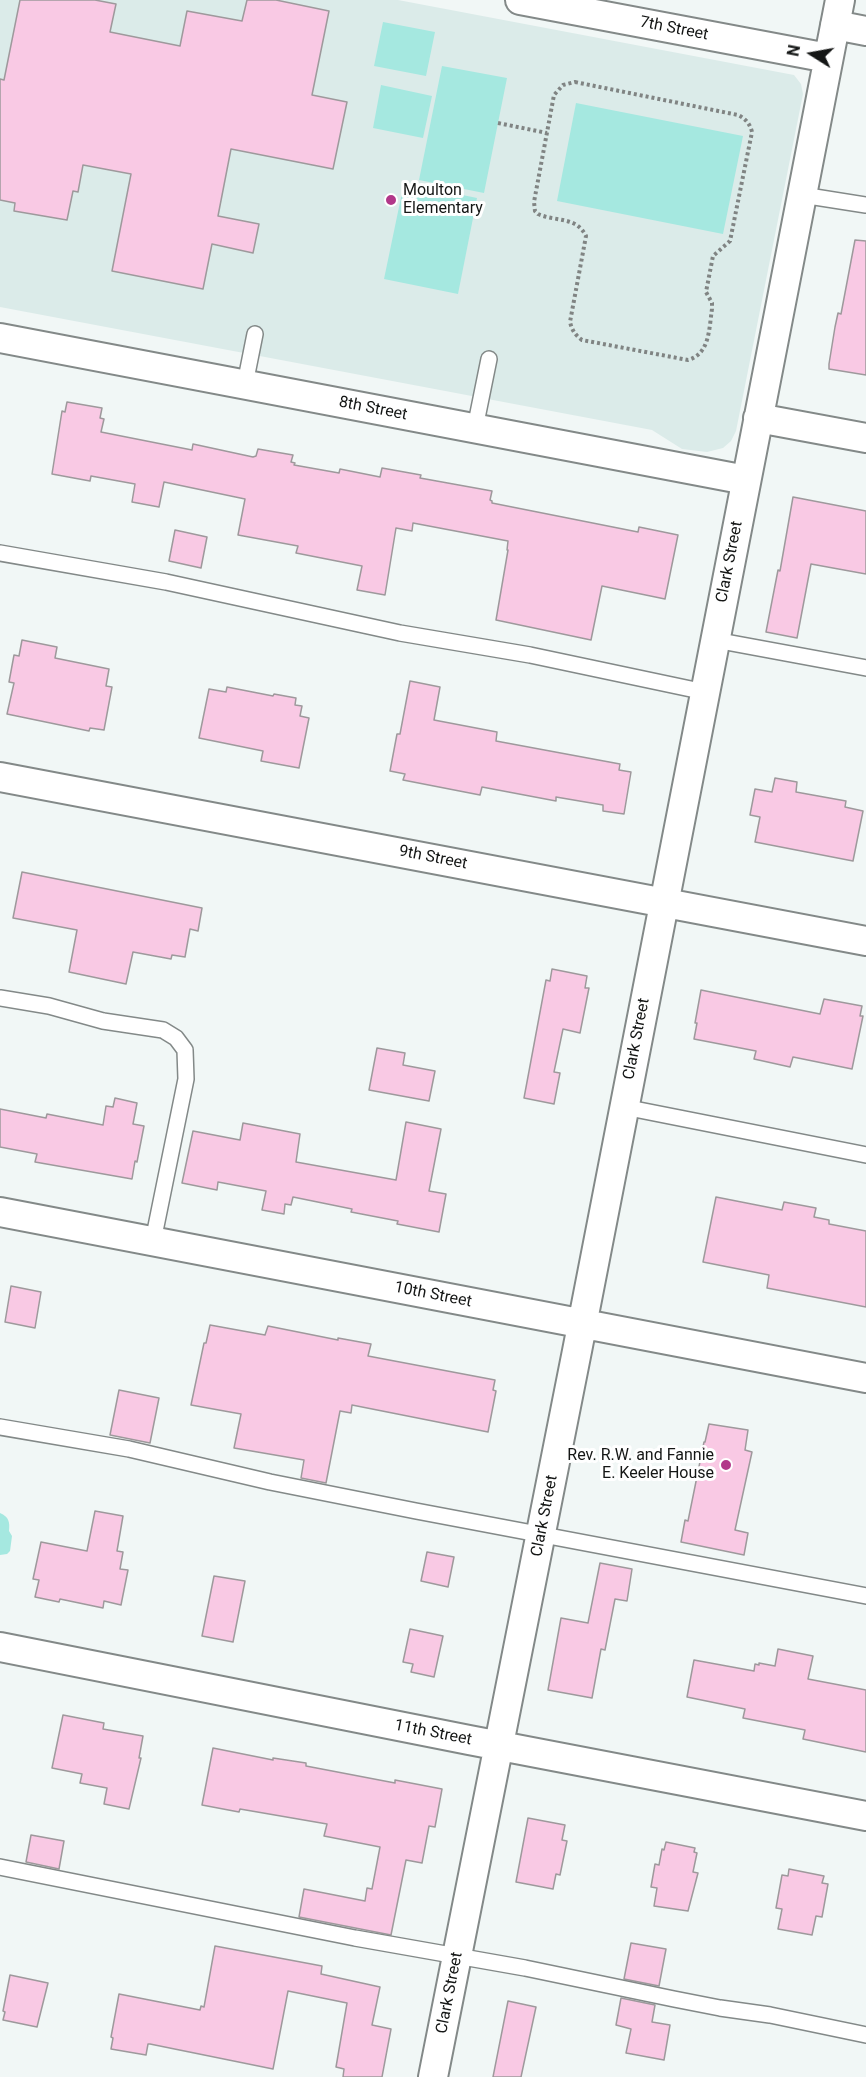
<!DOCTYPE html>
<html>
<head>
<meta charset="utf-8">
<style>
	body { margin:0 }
	#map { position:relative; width:866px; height:2077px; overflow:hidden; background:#f1f7f6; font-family:Roboto,sans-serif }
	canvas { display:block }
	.north { position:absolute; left:782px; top:24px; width:60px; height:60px; -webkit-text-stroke:4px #fff; paint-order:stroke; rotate:281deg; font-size:16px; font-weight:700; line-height:24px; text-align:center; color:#141615 }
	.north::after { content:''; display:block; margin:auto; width:21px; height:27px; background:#141615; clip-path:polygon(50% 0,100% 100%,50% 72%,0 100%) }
</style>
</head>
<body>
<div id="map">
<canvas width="866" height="2077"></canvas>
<div class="north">N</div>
</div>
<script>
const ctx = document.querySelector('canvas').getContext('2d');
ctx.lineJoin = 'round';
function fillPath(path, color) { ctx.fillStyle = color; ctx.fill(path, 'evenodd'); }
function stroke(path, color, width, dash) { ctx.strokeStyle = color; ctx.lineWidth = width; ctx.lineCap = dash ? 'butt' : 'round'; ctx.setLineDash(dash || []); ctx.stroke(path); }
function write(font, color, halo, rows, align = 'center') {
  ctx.font = font + ' Roboto,sans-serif'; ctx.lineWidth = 6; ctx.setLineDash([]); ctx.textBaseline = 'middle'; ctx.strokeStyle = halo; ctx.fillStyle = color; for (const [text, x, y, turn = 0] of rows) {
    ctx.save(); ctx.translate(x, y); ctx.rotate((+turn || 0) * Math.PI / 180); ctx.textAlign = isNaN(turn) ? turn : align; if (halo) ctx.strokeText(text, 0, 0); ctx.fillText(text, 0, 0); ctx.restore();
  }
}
fillPath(new Path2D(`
	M0,0h398l396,75 7,9 2,10 -67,337 -5,10 -8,7 -16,4 -25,-3 -30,-19 -652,-123z`), '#dbebe9');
fillPath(new Path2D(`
	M383,22l52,10 -9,44 -52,-10z
	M442,66l65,12 -23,115 -65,-13z
	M381,85l51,11 -9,42 -50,-10z
	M576,103l167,33 -20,98 -166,-33z
	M404,183l73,15 -19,96 -74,-15z
	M0,1513c9,4 10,9 9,18l3,5 -2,15 -3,3 -7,1z`), '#a5e8e0');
const building = new Path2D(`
	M20,0h75l21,4 -6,28 70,14 7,-35 55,10 5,-21h29l53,11 -17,84 35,7 -14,67 -102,-20 -13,67 41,8 -6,29 -41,-9 -9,45 -91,-18 19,-97 -48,-9 -5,27 -5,-1 -6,29 -53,-9 1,-8 -15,-3v-121l4,1z
	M855,240l11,1v134l-37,-6v-5l6,-37 3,-14 3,1z
	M67,402l35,6 -2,10 4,1 -3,13 91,18 1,-6 60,13 3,-1 2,-7 35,6 -2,7 4,1 -1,2 45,8 1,-4 40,8 2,-9 39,7 -1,3 72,13 -2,9 2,1v2l146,29 1,-5 39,8 -13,64 -63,-13 -11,54 -95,-20 12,-70h-1l1,-9 -95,-18 -1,8 -16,-3 -11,67 -28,-5 5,-24 -66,-13 2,-7 -60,-11 7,-36 -81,-17 -5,25 -27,-5 3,-18 -44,-8 -1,5 -38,-7 10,-63 3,1z
	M793,497l73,14v63l-55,-10 -14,74 -31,-6 12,-62 2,1z
	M175,530l32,7 -6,31 -32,-7z
	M22,640l35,7 -2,11 54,11 -3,17 6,1 -8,43 -14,-2 -1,3 -82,-17 7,-31 -5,-1 5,-27 5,1z
	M410,681l30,6 -6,33 63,12 -1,9 124,23 -1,6 12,2 -7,42 -21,-3v-6l-47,-8v4l-74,-14 -2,8 -77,-15 2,-6 -15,-3 7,-37h3z
	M227,687l46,9 1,-2 22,4 -1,7 7,1 -2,10 9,2 -10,50 -38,-7 2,-10 -64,-13 10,-49 17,3z
	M775,778l22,4 -1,10 50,9 -1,6 18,4 -10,50 -98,-19 5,-25 -10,-2 5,-26 17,3z
	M22,872l180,36 -4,23 -8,-2 -5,28 -13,-2 -1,4 -38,-7 -7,32 -57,-12 8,-42 -64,-12z
	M552,969l35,7 -2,12h4l-9,45 -17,-4 -9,43 6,1 -6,31 -30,-6 22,-118 4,1z
	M701,990l119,24 4,-15 38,7 -2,10h3l-11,53 -59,-12 -3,10 -36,-8 2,-8 -62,-12 3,-16h-2z
	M377,1048l28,5 -2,12 32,6 -6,30 -60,-11z
	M115,1098l22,5 -4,21 11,2 -7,36 -2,-1 -3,18 -97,-17 2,-8 -37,-7v-38l46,9 1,-4 56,11 3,-19 7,1z
	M406,1122l35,7 -12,62 17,3 -7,38 -42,-8 1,-3 -47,-9 1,-3 -59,-12 -2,8 -6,-1 -1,10 -22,-4 4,-19 -48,-9 -1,8 -35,-7 11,-52 47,9 3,-17 57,11 -4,28 100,18z
	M716,1197l66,13 2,-8 32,6 -2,9 15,3v4l37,7v76l-99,-19 2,-13 -66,-13z
	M11,1286l30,6 -6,36 -30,-6z
	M210,1325l55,10 3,-9 70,14v-2l33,6 -3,12 127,24 -2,10 3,1 -8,41 -136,-27 -1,8 -11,-2 -14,72 -25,-5 3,-18 -70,-12 7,-34 -50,-9 13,-62h2z
	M119,1390l40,8 -9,45 -40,-8z
	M709,1424l39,6 -3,20 7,2 -17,78 13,3 -4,22 -63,-13 4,-22 3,1 16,-79h1z
	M95,1511l28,5 -6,35 6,1 -3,17 8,1 -7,35 -17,-4 -1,7 -43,-9 -1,3 -24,-5 4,-17 -6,-1 8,-37 46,9z
	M427,1552l27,5 -6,30 -27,-6z
	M600,1563l32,6 -5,32 -12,-2 -10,51 -4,-1 -9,49 -44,-8 13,-72 27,5z
	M214,1576l31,5 -12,61 -31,-6z
	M410,1629l33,7 -9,41 -23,-5 2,-8 -10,-2z
	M778,1649l35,7 -5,23 58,11v62l-63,-13 2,-9 -62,-12 2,-9 -58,-12 7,-37 60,11 1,-7 4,1v-2l16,3z
	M63,1715l41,8 -1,6 40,7 -4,22h2l-12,51 -25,-5 3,-16 -27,-5 2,-9 -30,-6z
	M213,1748l60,12v-2l33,5v3l89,17v-3l47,9 -7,38 -6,-1 -7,37 -16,-3 -15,75 -92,-18 5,-28 61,12 2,-13 5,1 8,-42 -56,-11 3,-12 -87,-15 -1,3 -37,-7z
	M528,1818l37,7 -3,15 5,1 -7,34 -4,-1 -3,15 -37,-7z
	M31,1835l33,6 -5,28 -33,-7z
	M666,1842l29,6 -1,4 3,1 -4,19 5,1 -10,38 -34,-5 3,-18 -6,-1 4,-23 4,1 3,-16 2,1z
	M789,1869l35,7 -2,7 6,1 -6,33 -6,-1 -4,19 -34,-6 4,-20 -6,-1 6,-33 6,1z
	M631,1943l35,6 -7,37 -35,-7z
	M215,1946l107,20 -1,8 59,13 -8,38 19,4 -9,48h-39l1,-8 -8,-2 11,-64 -59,-12 -15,78 -123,-25h-2l-2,11 -35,-6 2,-11 -2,-1 8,-43 81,16 1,-4 3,1z
	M10,1975l38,8 -11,44 -34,-7 2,-8 -2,-1z
	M621,1998l34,7 -3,17 18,3 -6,35 -38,-7 5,-24 -15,-4z
	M508,2001l28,6 -15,70h-28z`);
fillPath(building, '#f9c9e4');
stroke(building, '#9e999c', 1.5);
const lane = new Path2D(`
	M802,195l64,10
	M245,384l10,-50
	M475,428l14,-69
	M0,553l166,29 234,51 130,22 175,37
	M715,640l151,28
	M0,998l49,8 54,15 60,9 13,8 9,12 1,29 -33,162
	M624,1107l242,48
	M0,1427l129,22 141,33 146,29 450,85
	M0,1867l355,71 170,30 149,31 46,9 50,7 96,20`);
const street = new Path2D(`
	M520,0l308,58
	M835,25l31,6
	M0,338l746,142
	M758,418l108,20
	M0,777l866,164
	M0,1212l866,166
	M0,1647l469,93 397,76
	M433,2077l144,-726 263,-1351`);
stroke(lane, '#838988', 18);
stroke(street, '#838988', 32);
stroke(new Path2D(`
	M575,82l163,33c8,4 12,9 14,17l-22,109 -17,15 -7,36 6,11v6c-3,19 -2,45 -24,51l-106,-20c-7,-5 -10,-10 -12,-18l16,-86c-10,-20 -30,-14 -48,-22l-3,-3 -1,-9 20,-107 9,-10z
	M498,123l49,10`), '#808483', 4, [3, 3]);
stroke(lane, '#fff', 15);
stroke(street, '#fff', 28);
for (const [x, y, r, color] of [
	[391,200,6,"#b23789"],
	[726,1465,6,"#b23789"]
]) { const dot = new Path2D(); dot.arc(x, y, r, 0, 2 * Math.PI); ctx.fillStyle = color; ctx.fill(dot); stroke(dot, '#fff', 2); }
write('16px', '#141615', '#fff', [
	["7th Street",674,29,11],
	["8th Street",373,409,11],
	["Clark Street",730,562,-79],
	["9th Street",433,858,11],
	["Clark Street",637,1039,-79],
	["10th Street",433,1295,11],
	["Clark Street",545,1516,-79],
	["11th Street",433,1733,11],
	["Clark Street",450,1993,-79]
]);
write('16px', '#141615', '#fff', [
	["Moulton",403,191],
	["Elementary",403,209],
	["Rev. R.W. and Fannie",714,1456,"right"],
	["E. Keeler House",714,1474,"right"]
], 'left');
</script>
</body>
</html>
